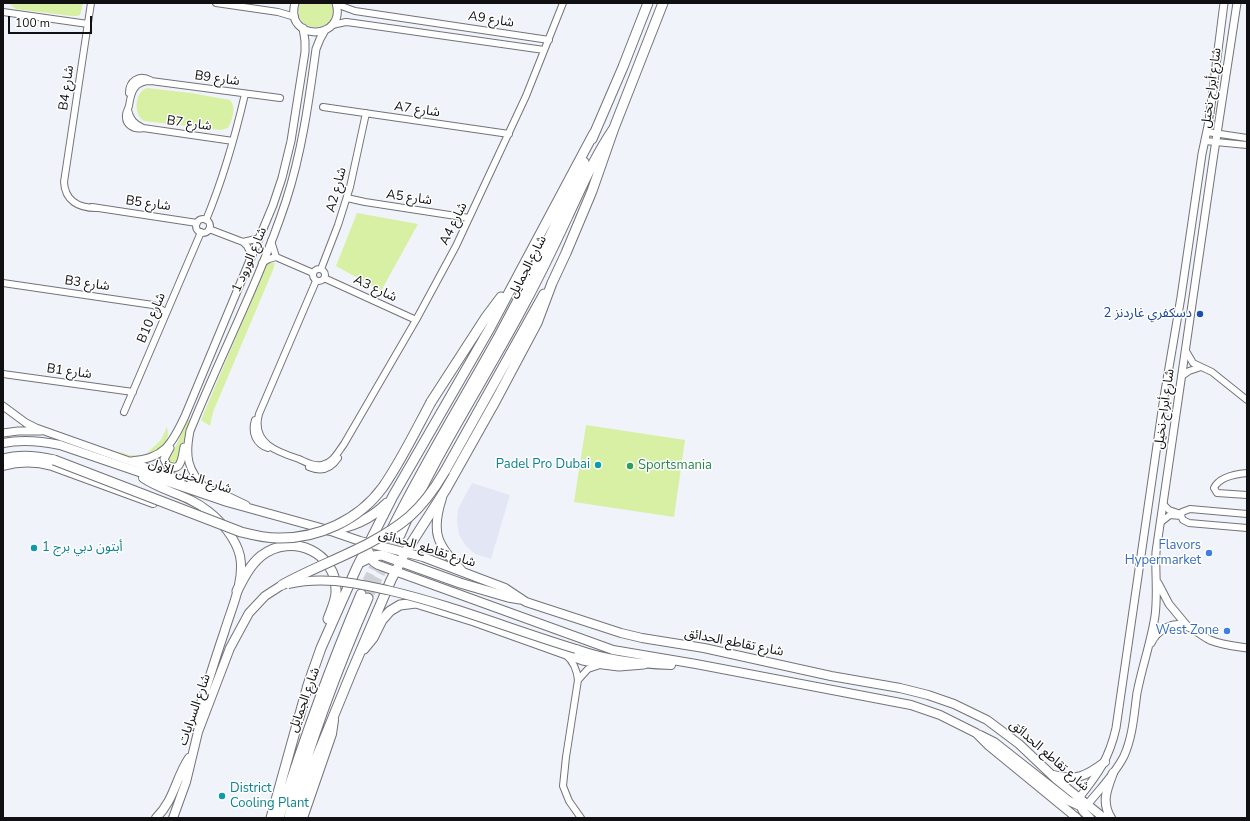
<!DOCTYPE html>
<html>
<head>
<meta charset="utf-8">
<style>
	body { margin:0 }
	#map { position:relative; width:1250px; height:821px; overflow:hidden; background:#f1f3fa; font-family:"Nunito Sans",sans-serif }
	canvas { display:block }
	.frame { position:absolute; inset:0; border:4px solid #101013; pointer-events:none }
	.scale { position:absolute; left:8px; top:16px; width:84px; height:18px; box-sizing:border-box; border:2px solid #101013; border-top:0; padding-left:5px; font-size:12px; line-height:14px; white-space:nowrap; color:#101013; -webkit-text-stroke:3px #fff; paint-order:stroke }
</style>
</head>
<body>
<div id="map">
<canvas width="1250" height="821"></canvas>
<div class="frame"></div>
<div class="scale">100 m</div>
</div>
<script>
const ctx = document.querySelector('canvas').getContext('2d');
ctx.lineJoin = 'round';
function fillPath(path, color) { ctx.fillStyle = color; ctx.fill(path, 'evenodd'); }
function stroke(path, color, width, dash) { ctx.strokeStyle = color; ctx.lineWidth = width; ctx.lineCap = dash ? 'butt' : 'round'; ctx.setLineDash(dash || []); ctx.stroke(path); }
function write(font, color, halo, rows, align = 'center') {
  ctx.font = font + ' "Nunito Sans","Noto Sans Arabic",sans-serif'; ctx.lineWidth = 3; ctx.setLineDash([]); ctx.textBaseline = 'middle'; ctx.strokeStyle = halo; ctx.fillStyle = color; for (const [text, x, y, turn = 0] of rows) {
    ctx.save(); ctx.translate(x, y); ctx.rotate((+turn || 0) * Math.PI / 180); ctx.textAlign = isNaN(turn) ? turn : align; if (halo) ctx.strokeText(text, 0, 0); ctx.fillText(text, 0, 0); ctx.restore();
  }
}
fillPath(new Path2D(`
	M472,483l38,12 -19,64 -16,-5 -9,-8 -7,-11 -2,-15 1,-11z`), '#e3e7f5');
fillPath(new Path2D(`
	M9,3h74l-3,12 -3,1h-5l-56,-7 -3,-2z
	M300,3h31c12,31 -42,33 -31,0z
	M147,88l44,5 39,7c7,8 2,20 -2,28l-7,2 -77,-9c-11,-6 -10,-29 3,-33z
	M357,213l61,11 -37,67 -45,-25z
	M269,262l6,1 -2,7 -60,142 -3,14 -9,-6 59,-140v-2l4,-12z
	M188,419l4,2 -8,19 -5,22 -9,4 -2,-7 9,-15z
	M586,425l99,15 -11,77 -100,-15z
	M167,427l1,6 -1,8 -8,9 -9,5 -18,4 -14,-8 11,4 15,1 17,-16z`), '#d8f0a4');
stroke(new Path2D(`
	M361,594l29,-62
	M368,598l32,-63`), '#cfd1d7', 9, [9, 4.5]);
const minor = new Path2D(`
	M91,3l-27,179c1,19 15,26 32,26
	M216,3l62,9 17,5
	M336,4l19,7 194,29
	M3,12l85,12
	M332,25l14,-3 8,1 190,27
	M129,93c0,-12 10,-19 21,-13
	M323,107l186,27
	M128,110c2,9 6,14 15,18
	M1207,132l40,6
	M233,141l-90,-13c-9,2 -18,-3 -17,-13 0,-3 2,-6 3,-9 2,-14 5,-25 22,-25l129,17
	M1205,141l42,4
	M347,198l18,4 104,16
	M92,207l105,16
	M196 226a7 7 0 1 1 14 0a7 7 0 1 1-14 0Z
	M206,220c17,-41 29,-83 39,-126
	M209,229l34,13 17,-4
	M271,241l5,16
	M243,242l4,4 5,10
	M262,263l7,-4 7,-2 37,16
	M313 275a6 6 0 1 1 12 0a6 6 0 1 1-12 0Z
	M321,269l17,-44 12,-38 16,-74
	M324,278l92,42
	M316,281l-57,133c-8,29 18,38 40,45 7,3 15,8 23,6 11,-2 16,-13 22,-21l72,-124 40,-74 70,-150 37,-93
	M3,283l150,22 5,2 8,6
	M1186,351l7,12 19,9 35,28
	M3,374l130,18
	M1182,376l7,-5 12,-4
	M124,412l77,-180
	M255,420c-4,13 1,24 13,28
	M309,467c12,5 21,3 29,-9
	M1247,473c-11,1 -28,4 -33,15l3,5 30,2
	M1163,504l6,6 9,3
	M1247,514l-57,-5 -8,3 -1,4 2,4 6,3 58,5
	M1161,522l9,-7 11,1
	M566,655c8,7 11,15 12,25l-12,77 -3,29 6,15 12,17
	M578,680l10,-11 12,-4`);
const tertiary = new Path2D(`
	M295,3c-11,39 52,38 41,0
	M3,406l23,17 10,5 189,67 21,10
	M3,433l15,-2h23
	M170,448l-6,11 3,6c15,9 15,-9 17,-18
	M131,461c33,-2 41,-17 54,-45l88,-211 9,-27 9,-37 14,-89v-11l-2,-13
	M206,489c-19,-19 -21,-33 -16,-58 31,-77 70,-151 96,-230 16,-49 23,-101 30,-152l4,-10 5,-9
	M1158,583l11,21 19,23
	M1151,643c6,-13 23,-23 37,-16 8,3 14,9 22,13 12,5 24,6 37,8
	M1079,798c19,-24 30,-39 37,-70l48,-331 17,-100 21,-143 7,-33 15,-118
	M1087,805c13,-16 28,-31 37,-49 9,-20 10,-42 13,-63 5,-26 14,-51 18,-77 3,-22 0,-43 1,-64l57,-392 24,-157`);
const secondary = new Path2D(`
	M3,443c20,-4 38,-2 57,2l167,57 101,28 32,11 63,16 82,31 21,14 95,31 21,5 62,10 127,28 69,12 28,7 26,9 33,16 32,24 38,36 47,38
	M3,466c17,-5 32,-5 49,0l101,37
	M143,478c20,14 46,17 65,33 14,11 28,28 32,45 5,25 -9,53 -16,77 -8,23 -15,47 -23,70l-2,14 -1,15
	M442,498c-12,37 -4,46 20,73
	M369,552c1,8 5,12 12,14l232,84 83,14 215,41 29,10 36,18 13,13 88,72
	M576,649c31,11 62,15 95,16
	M980,735l14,7 75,59 11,5 7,-1
	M1053,775c24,6 33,1 52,-13
	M1079,803l4,8 7,7
	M156,818c19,-19 19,-39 33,-60
	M173,818l13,-36 12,-50 32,-84 19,-35 16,-17 17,-11
	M303,818l29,-84 2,-14
	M1111,818c-10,-16 -4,-29 2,-45`);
const primary = new Path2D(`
	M592,139l31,-72 25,-64
	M431,402l55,-85 15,-20
	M3,459c18,-5 34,-3 51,1
	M445,471l99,-177
	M328,530c23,-2 42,-10 59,-27
	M391,531c33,-67 72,-130 108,-195 31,-57 59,-115 85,-174
	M400,535c34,-80 84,-154 125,-232 15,-28 29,-57 43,-87 14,-30 27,-60 46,-88l49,-125
	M361,562l12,-6 9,-1 78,28 48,14 12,2
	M237,591c6,-12 13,-26 24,-35 31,-24 76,-4 75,36 0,9 -5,18 -8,27
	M364,649l9,-11 9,-18 8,-9 10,-6 16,-2 58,18 109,39 20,4 16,2 25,-2
	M289,817c21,-75 48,-148 79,-219
	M271,818l37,-133 13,-37 36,-81 36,-71 97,-168 104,-195
	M279,818c24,-76 51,-151 82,-224
	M295,818l14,-42 43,-105 39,-91 14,-27 41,-64 50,-89 41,-77 15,-40 14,-30 26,-62 22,-63`);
stroke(minor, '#72747a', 8);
stroke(tertiary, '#72747a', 9);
stroke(secondary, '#72747a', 10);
stroke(primary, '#72747a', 11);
stroke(minor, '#fff', 6);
stroke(tertiary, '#fff', 7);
stroke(secondary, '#fff', 8);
stroke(primary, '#fff', 9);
const secondaryBridge = new Path2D(`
	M288,584c36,-8 65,-1 99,6 65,15 126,40 189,59`);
const primaryBridge = new Path2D(`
	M54,460l187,72c12,3 24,6 36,6 41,1 82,-18 106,-51 18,-26 33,-57 48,-85
	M282,585c41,-23 90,-37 127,-68 15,-13 26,-29 36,-46`);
stroke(secondaryBridge, '#72747a', 10, []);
stroke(primaryBridge, '#72747a', 11, []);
stroke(secondaryBridge, '#fff', 8);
stroke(primaryBridge, '#fff', 9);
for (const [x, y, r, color] of [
	[1200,314,4,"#1a4fb4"],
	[598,465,4,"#0f9aa8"],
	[630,466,4,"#2e9e5b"],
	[34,548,4,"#0f9aa8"],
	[1209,553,4,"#3f7fe0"],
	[1227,631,4,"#3f7fe0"],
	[222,796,4,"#0f9aa8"]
]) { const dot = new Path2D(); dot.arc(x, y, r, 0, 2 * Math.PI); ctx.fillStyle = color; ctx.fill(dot); stroke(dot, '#fff', 1.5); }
write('13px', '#101013', '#fff', [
	["A9 شارع",491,20,9],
	["B9 شارع",217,79,8],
	["B4 شارع",67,88,-82],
	["شارع أبراج نخيل",1212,88,-82],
	["A7 شارع",417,110,8],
	["B7 شارع",189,124,8],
	["A2 شارع",337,190,-75],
	["A5 شارع",409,198,8],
	["B5 شارع",148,204,8],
	["A4 شارع",454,224,-64],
	["شارع الورود 1",250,260,-67],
	["شارع الجمايل",528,267,-63],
	["B3 شارع",87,284,8],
	["A3 شارع",375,289,25],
	["B10 شارع",152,318,-67],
	["B1 شارع",69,372,8],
	["شارع أبراج نخيل",1165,409,-82],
	["شارع الخيل الأول",190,477,18],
	["شارع تقاطع الحدائق",427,549,17],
	["شارع تقاطع الحدائق",734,643,11],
	["شارع الجمايل",305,700,-70],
	["شارع السرايات",195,710,-71],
	["شارع تقاطع الحدائق",1049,756,41]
]);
write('13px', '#164399', '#fff', [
	["دسكفري غاردنز 2",1192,314]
], 'right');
write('13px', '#0d838f', '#fff', [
	["Padel Pro Dubai",590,465,"right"],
	["أبتون دبي برج 1",42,548],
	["District",230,789],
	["Cooling Plant",230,804]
], 'left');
write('13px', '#27864d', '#fff', [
	["Sportsmania",638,466]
], 'left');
write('13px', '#366cbe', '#fff', [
	["Flavors",1201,546],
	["Hypermarket",1201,561],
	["West Zone",1219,631]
], 'right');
</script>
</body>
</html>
